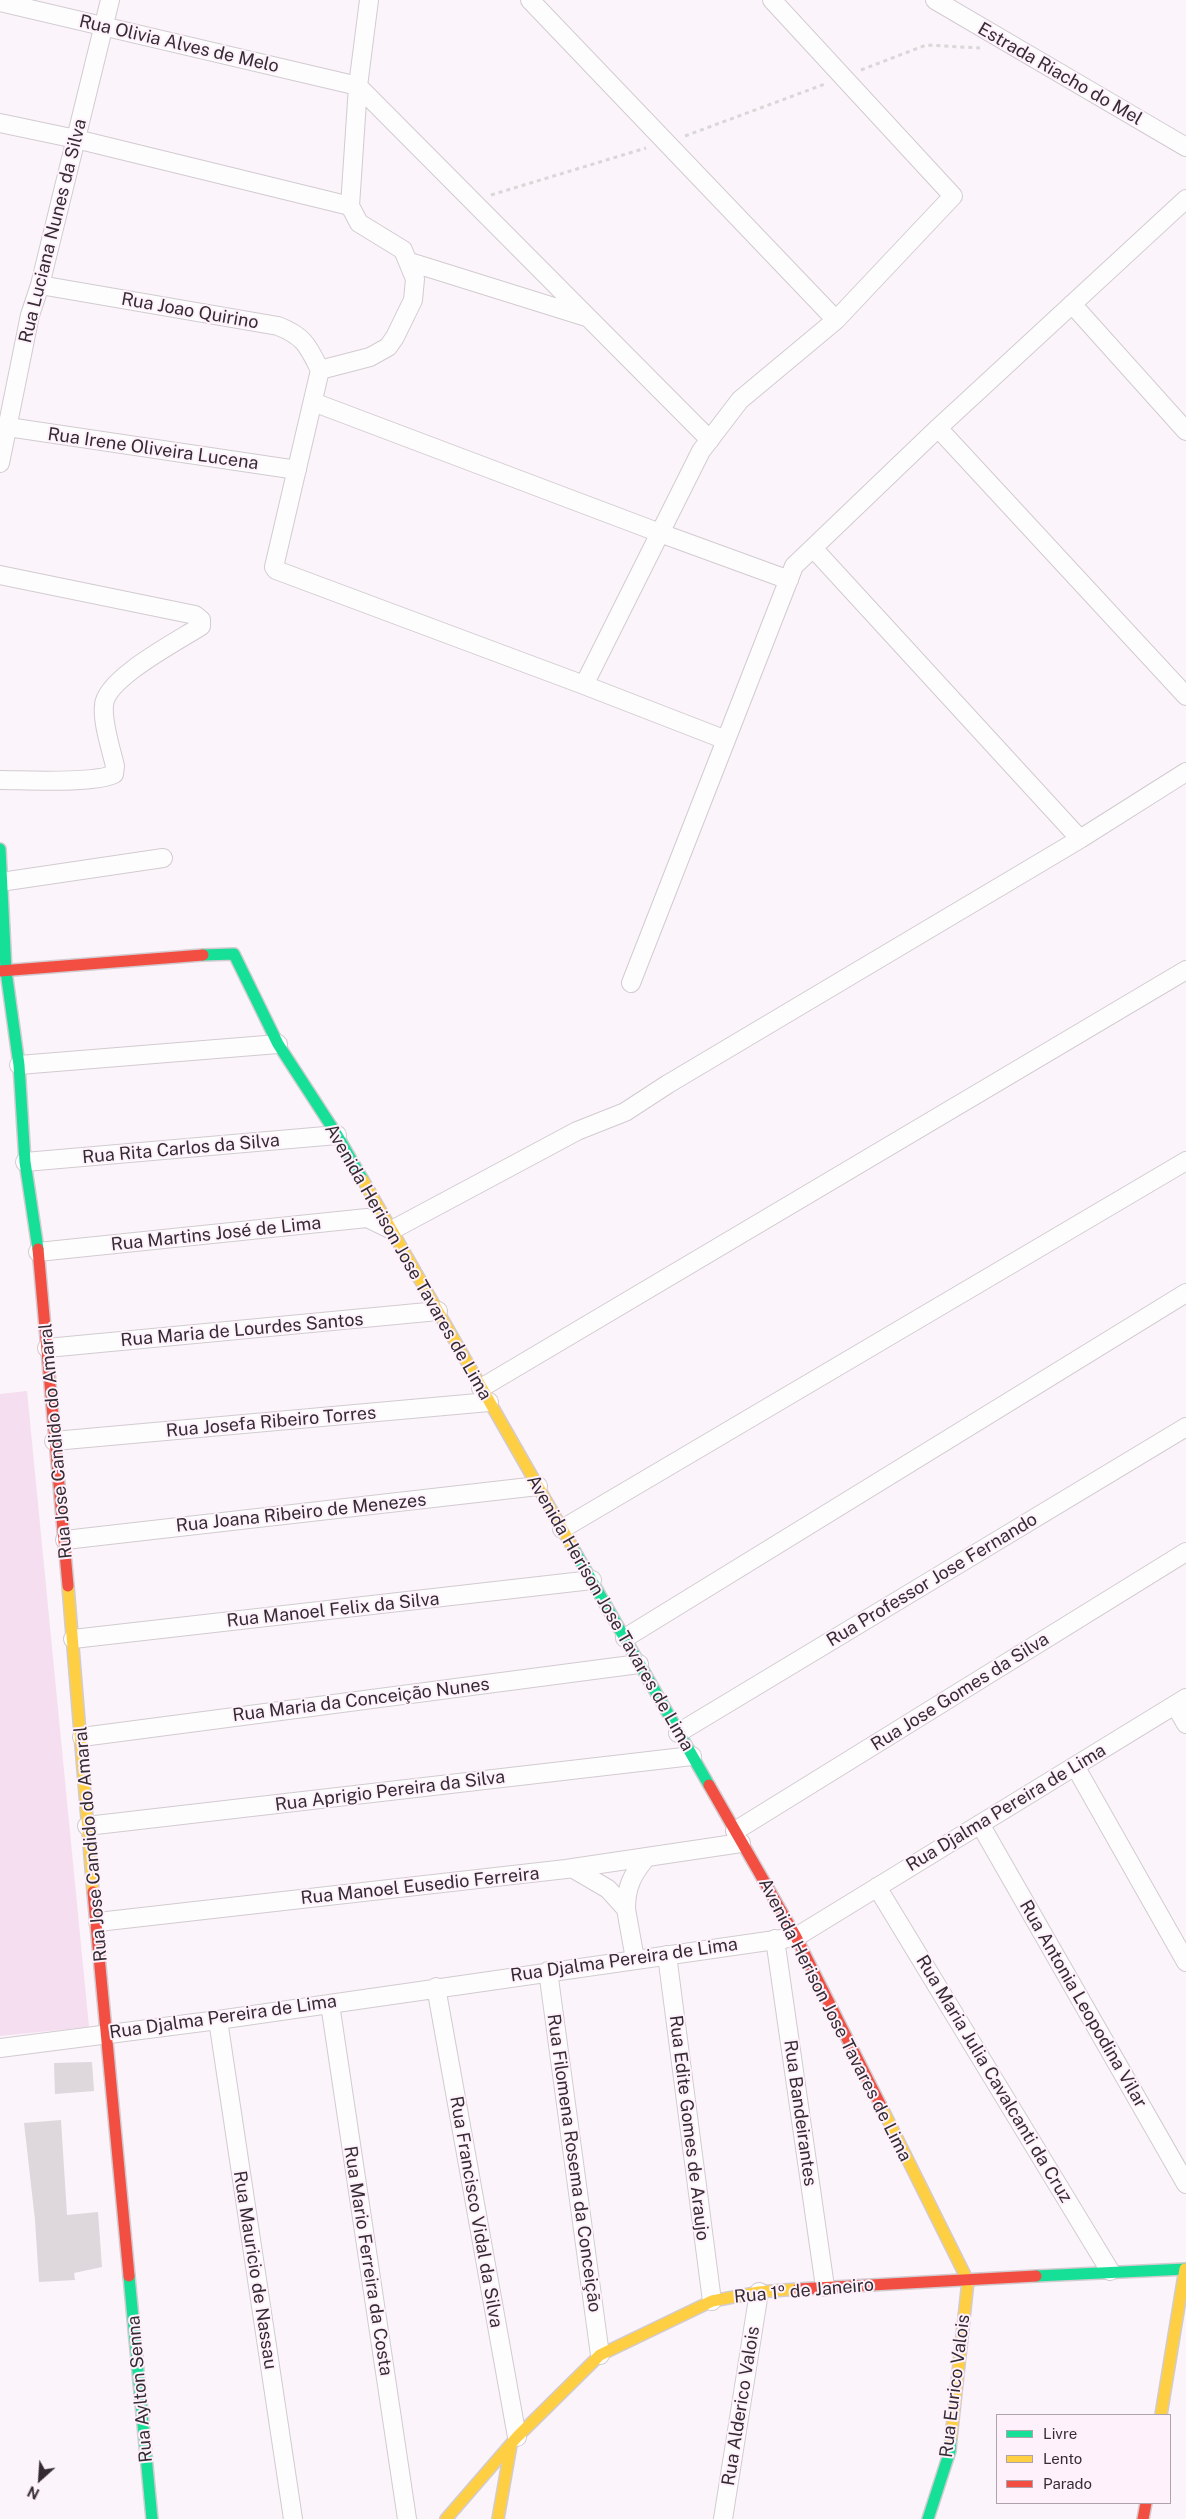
<!DOCTYPE html>
<html>
<head>
<meta charset="utf-8">
<style>
	body { margin:0 }
	#map { position:relative; width:1186px; height:2519px; overflow:hidden; background:#fbf4fa; font-family:"Public Sans",sans-serif }
	canvas { display:block }
	.legend { position:absolute; left:996px; top:2414px; width:175px; height:90px; box-sizing:border-box; background:#fef1fb; border:1px solid #aea2ab; margin:0; padding:6px 9px; list-style:none; font-size:15px; color:#352c33 }
	.legend li { display:flex; align-items:center; gap:10px; height:25px }
	.legend b { width:25px; border:1px solid #aea2ab }
	.north { position:absolute; left:15px; top:2454px; width:50px; height:50px; -webkit-text-stroke:4px #fef1fb; paint-order:stroke; rotate:206deg; font-size:14px; font-weight:700; line-height:20px; text-align:center; color:#352c33 }
	.north::after { content:''; display:block; margin:auto; width:18px; height:22px; background:#352c33; clip-path:polygon(50% 0,100% 100%,50% 72%,0 100%) }
</style>
</head>
<body>
<div id="map">
<canvas width="1186" height="2519"></canvas>
<ul class="legend">
<li><b style="height:6px;background:#16e098"></b>Livre</li>
<li><b style="height:6px;background:#ffcf43"></b>Lento</li>
<li><b style="height:6px;background:#f24e42"></b>Parado</li>
</ul>
<div class="north">N</div>
</div>
<script>
const ctx = document.querySelector('canvas').getContext('2d');
ctx.lineJoin = 'round';
function fillPath(path, color) { ctx.fillStyle = color; ctx.fill(path, 'evenodd'); }
function stroke(path, color, width, dash) { ctx.strokeStyle = color; ctx.lineWidth = width; ctx.lineCap = dash ? 'butt' : 'round'; ctx.setLineDash(dash || []); ctx.stroke(path); }
function write(font, color, halo, rows, align = 'center') {
  ctx.font = font + ' "Public Sans",sans-serif'; ctx.lineWidth = 4; ctx.setLineDash([]); ctx.textBaseline = 'middle'; ctx.strokeStyle = halo; ctx.fillStyle = color; for (const [text, x, y, turn = 0] of rows) {
    ctx.save(); ctx.translate(x, y); ctx.rotate((+turn || 0) * Math.PI / 180); ctx.textAlign = isNaN(turn) ? turn : align; if (halo) ctx.strokeText(text, 0, 0); ctx.fillText(text, 0, 0); ctx.restore();
  }
}
fillPath(new Path2D(`
	M27,1391l62,636 -89,9v-642z`), '#f4def0');
fillPath(new Path2D(`
	M92,2062l2,29 -39,3 -1,-31z
	M61,2120l6,95 31,-3 4,55 -28,6 1,7 -36,2 -4,-62 -11,-97z`), '#ded7dc');
const street = new Path2D(`
	M369,0l-11,86 -8,120 9,17 44,27 12,29 -2,21 -18,37 -7,10 -18,10 -50,13 -46,197 2,3 308,115 76,-152 129,47
	M530,0l306,320
	M935,0l251,147
	M0,2l358,84 352,354
	M0,123l76,16 274,67
	M1186,199l-248,229 248,268
	M410,262l176,55
	M40,285l238,41c26,10 30,20 42,44
	M1072,304l114,127
	M313,402l347,131 41,-82 39,-51 96,-80 117,-124 -181,-196
	M8,427l289,43
	M0,463l30,-148 10,-30 70,-285
	M813,548l267,291
	M0,575l195,40 6,5v6c-23,15 -95,52 -97,79 -2,17 7,44 11,61l-1,8c-19,10 -90,6 -114,6
	M584,685l142,55
	M0,882l163,-24
	M631,983l163,-417 144,-138
	M19,1065l259,-21
	M25,1162l312,-27
	M38,1252l329,-34 25,12 185,-99 48,-19 43,-28 412,-245 106,-67
	M47,1348l391,-37
	M481,1388l705,-418
	M54,1441l435,-39
	M562,1529l624,-368
	M65,1540l473,-54
	M625,1638l561,-345
	M73,1639l519,-59
	M1175,1705l11,19
	M678,1733l508,-306
	M82,1737l557,-73
	M1075,1766l111,196
	M980,1824l206,360
	M87,1826l605,-70
	M735,1831l451,-279
	M572,1868l36,21 18,20 9,50
	M877,1887l233,384
	M626,1909c0,-22 6,-34 20,-51
	M98,1922l468,-53 175,-26
	M775,1939l50,348
	M667,1955l45,346
	M548,1971l52,384
	M436,1987l81,450
	M330,2004l77,515
	M218,2020l75,499
	M0,2048l218,-28 578,-83 390,-239
	M723,2519l36,-227`);
const fast = new Path2D(`
	M0,849l6,122 13,94 6,97 13,87
	M203,955l31,-1 44,90 59,91 26,45
	M573,1548l136,237
	M129,2276l23,243
	M1036,2276l150,-7
	M928,2519l22,-68 1,-13`);
const slow = new Path2D(`
	M363,1180l210,368
	M68,1586l25,306
	M881,2106l87,175 -17,157
	M1161,2415l24,-146
	M446,2519l71,-82 83,-82 112,-54 47,-9 39,-3
	M498,2519l13,-74`);
const jam = new Path2D(`
	M0,971l203,-16
	M38,1249l30,337
	M709,1785l87,152 85,169
	M93,1892l36,384
	M798,2289l238,-13
	M1143,2519l3,-16`);
stroke(street, '#d2cbd0', 20);
stroke(fast, '#d2cbd0', 14);
stroke(slow, '#d2cbd0', 14);
stroke(jam, '#d2cbd0', 14);
stroke(new Path2D(`
	M861,70l65,-25 54,3
	M685,136l140,-52
	M491,195l155,-47`), '#d9d7d8', 3, [4, 4]);
stroke(street, '#fefdfe', 18);
stroke(fast, '#16e098', 11);
stroke(slow, '#ffcf43', 11);
stroke(jam, '#f24e42', 11);
write('18px', '#352c33', '#fef1fb', [
	["Rua Olivia Alves de Melo",179,44,13],
	["Estrada Riacho do Mel",1060,74,30],
	["Rua Luciana Nunes da Silva",53,231,-76],
	["Rua Joao Quirino",190,311,10],
	["Rua Irene Oliveira Lucena",153,449,8],
	["Rua Rita Carlos da Silva",181,1149,-5],
	["Rua Martins José de Lima",216,1234,-6],
	["Avenida Herison Jose Tavares de Lima",408,1262,60],
	["Rua Maria de Lourdes Santos",242,1330,-5],
	["Rua Josefa Ribeiro Torres",271,1422,-5],
	["Rua Jose Candido do Amaral",56,1441,-95],
	["Rua Joana Ribeiro de Menezes",301,1513,-6],
	["Rua Professor Jose Fernando",932,1580,-31],
	["Rua Manoel Felix da Silva",333,1610,-6],
	["Avenida Herison Jose Tavares de Lima",610,1613,60],
	["Rua Jose Gomes da Silva",960,1692,-32],
	["Rua Maria da Conceição Nunes",361,1700,-7],
	["Rua Aprigio Pereira da Silva",390,1791,-7],
	["Rua Djalma Pereira de Lima",1006,1808,-31],
	["Rua Jose Candido do Amaral",91,1844,-95],
	["Rua Manoel Eusedio Ferreira",420,1886,-6],
	["Rua Djalma Pereira de Lima",624,1960,-8],
	["Rua Antonia Leopodina Vilar",1083,2004,60],
	["Rua Djalma Pereira de Lima",223,2017,-8],
	["Avenida Herison Jose Tavares de Lima",835,2020,63],
	["Rua Maria Julia Cavalcanti da Cruz",994,2079,59],
	["Rua Bandeirantes",800,2113,82],
	["Rua Edite Gomes de Araujo",689,2128,83],
	["Rua Filomena Rosema da Conceição",574,2163,82],
	["Rua Francisco Vidal da Silva",476,2212,80],
	["Rua Mario Ferreira da Costa",368,2261,81],
	["Rua Mauricio de Nassau",255,2270,81],
	["Rua 1º de Janeiro",804,2291,-5],
	["Rua Eurico Valois",955,2386,-83],
	["Rua Aylton Senna",140,2389,-95],
	["Rua Alderico Valois",741,2406,-81]
]);
</script>
</body>
</html>
